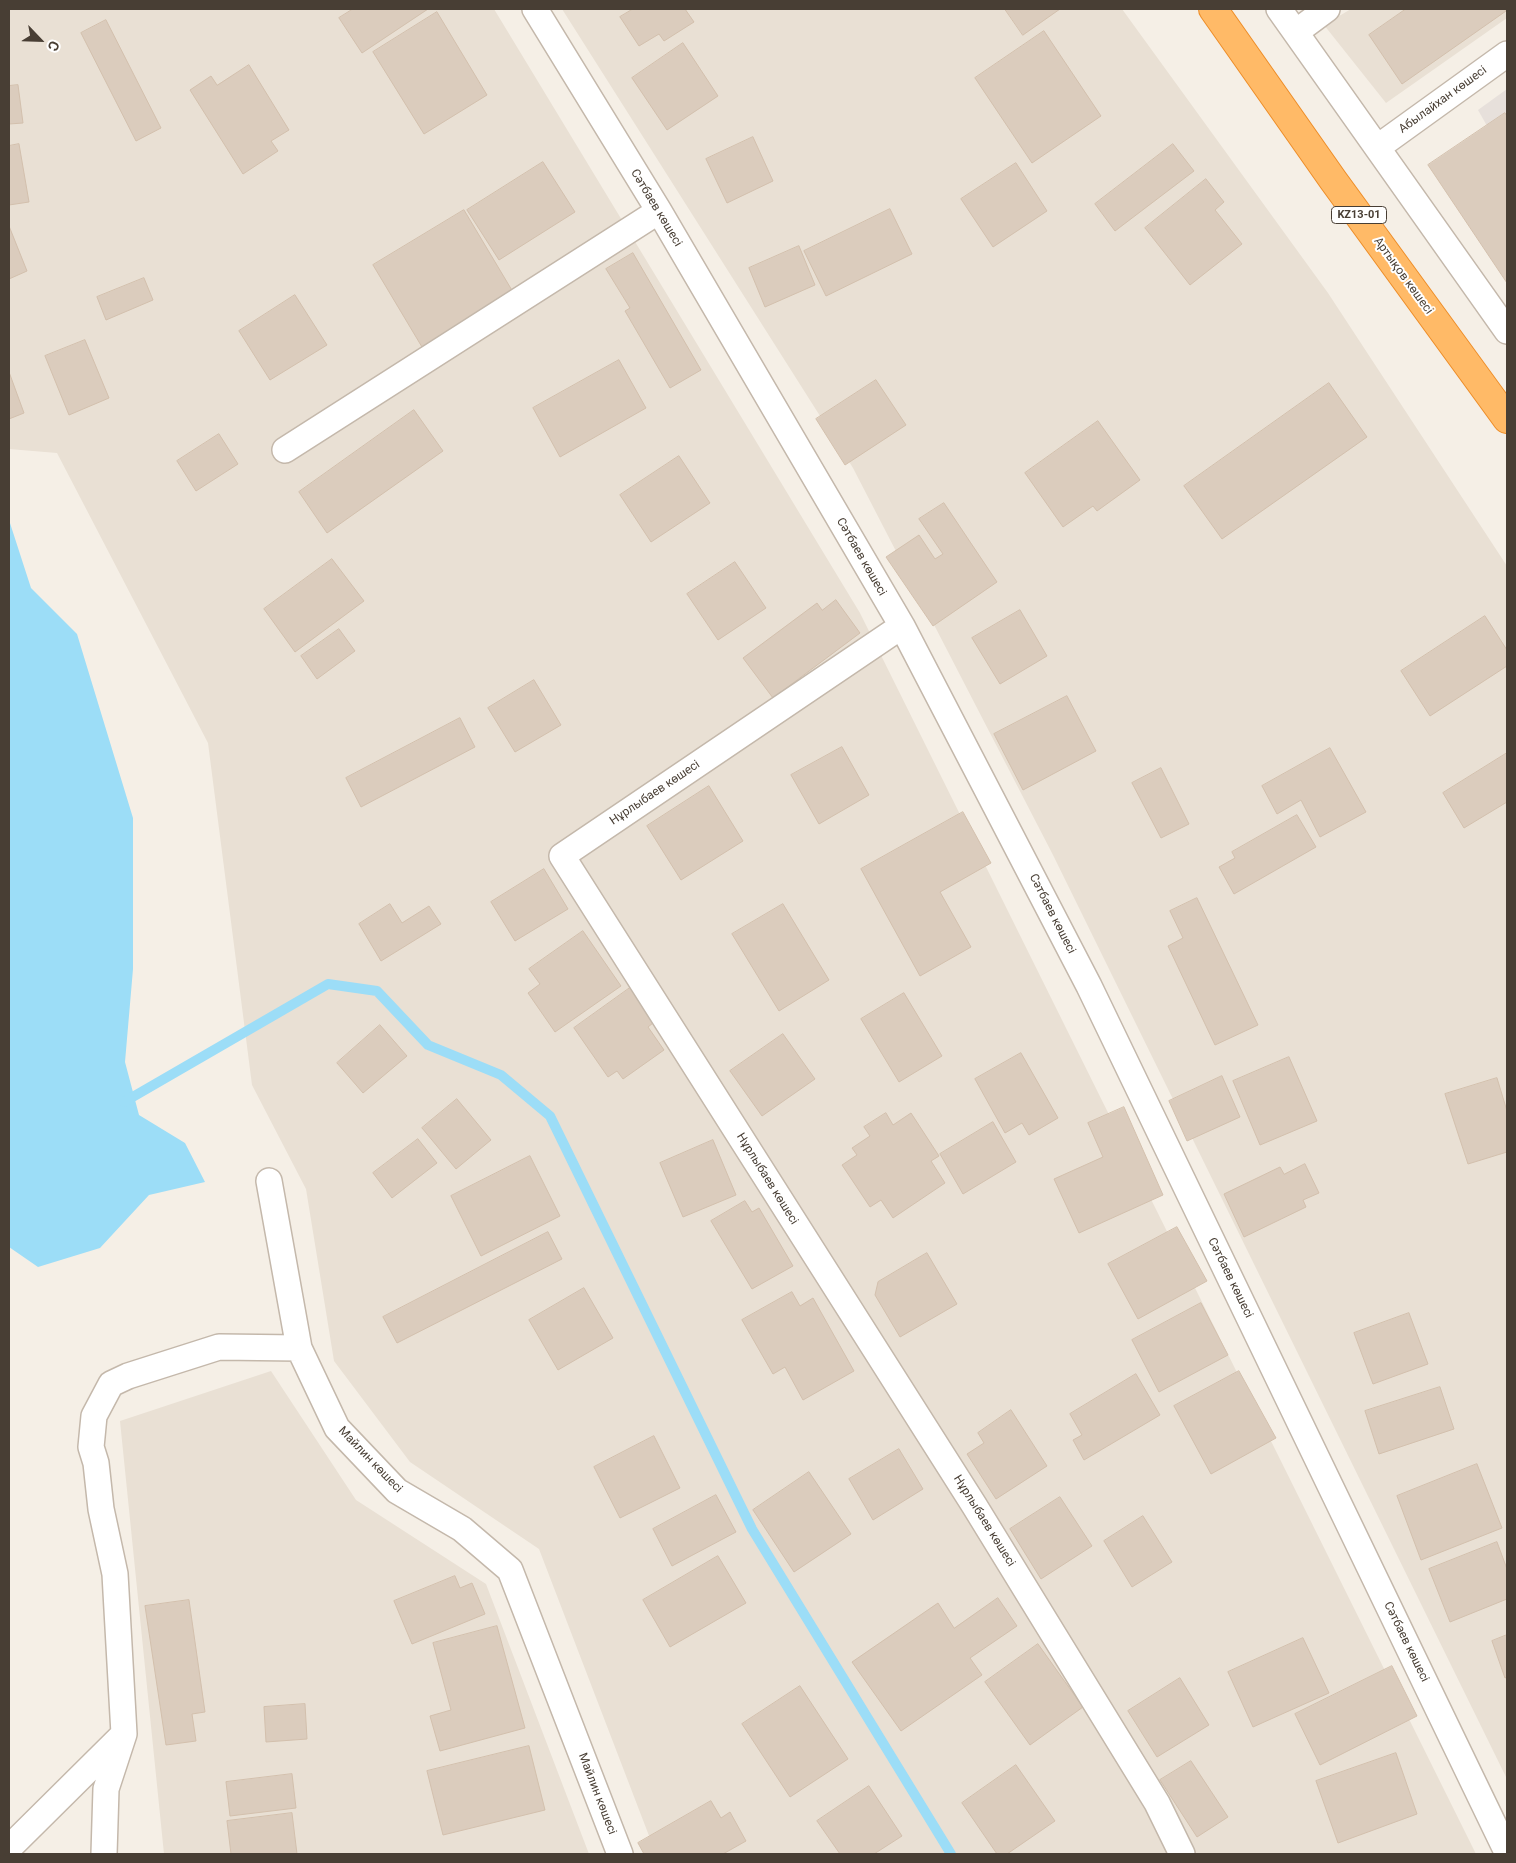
<!DOCTYPE html>
<html>
<head>
<meta charset="utf-8">
<style>
	body { margin:0 }
	#map { position:relative; width:1516px; height:1863px; overflow:hidden; background:#f5efe6; font-family:Roboto,sans-serif }
	canvas { display:block }
	.frame { position:absolute; inset:0; border:10px solid #483e34; pointer-events:none }
	.north { position:absolute; left:15px; top:15px; width:50px; height:50px; -webkit-text-stroke:4px #fff; paint-order:stroke; rotate:114deg; font-size:14px; font-weight:700; line-height:20px; text-align:center; color:#483e34 }
	.north::after { content:''; display:block; margin:auto; width:18px; height:22px; background:#483e34; clip-path:polygon(50% 0,100% 100%,50% 72%,0 100%) }
</style>
</head>
<body>
<div id="map">
<canvas width="1516" height="1863"></canvas>
<div class="frame"></div>
<div class="north">С</div>
</div>
<script>
const ctx = document.querySelector('canvas').getContext('2d');
ctx.lineJoin = 'round';
function fillPath(path, color) { ctx.fillStyle = color; ctx.fill(path, 'evenodd'); }
function stroke(path, color, width, dash) { ctx.strokeStyle = color; ctx.lineWidth = width; ctx.lineCap = dash ? 'butt' : 'round'; ctx.setLineDash(dash || []); ctx.stroke(path); }
function write(font, color, halo, rows, align = 'center') {
  ctx.font = font + ' Roboto,sans-serif'; ctx.lineWidth = 4; ctx.setLineDash([]); ctx.textBaseline = 'middle'; ctx.strokeStyle = halo; ctx.fillStyle = color; for (const [text, x, y, turn = 0] of rows) {
    ctx.save(); ctx.translate(x, y); ctx.rotate((+turn || 0) * Math.PI / 180); ctx.textAlign = isNaN(turn) ? turn : align; if (halo) ctx.strokeText(text, 0, 0); ctx.fillText(text, 0, 0); ctx.restore();
  }
}
fillPath(new Path2D(`
	M9,9h485l366,604 616,1241h-820l-117,-305 -129,-87 -76,-101 -28,-172 -54,-104 -44,-342 -151,-290 -48,-4z
	M562,9h560l206,284 179,273v1213l-454,-924 -200,-387z
	M1351,9h156v9l-121,85 -62,-78z
	M271,1371l85,129 130,84 103,270h-425l-44,-433z`), '#e9e0d4');
fillPath(new Path2D(`
	M1507,89v72l-29,-51z`), '#e7e0db');
fillPath(new Path2D(`
	M9,520l22,68 46,46 56,184v151l-8,93 14,53 46,28 20,39 -56,13 -49,53 -62,19 -29,-20z`), '#9cddf7');
stroke(new Path2D(`
	M124,1102l204,-118 49,7 51,54 73,30 49,41 202,413 199,325`), '#9cddf7', 10);
const building = new Path2D(`
	M353,9h75l-66,44 -23,-35z
	M633,9h52l9,13 -30,19 -5,-7 -20,12 -19,-29z
	M1005,9h55l-37,26z
	M1406,9h99l1,2 -104,73 -33,-49z
	M437,12l50,83 -63,39 -51,-82z
	M106,20l55,108 -25,13 -55,-108z
	M1044,31l57,85 -69,47 -57,-85z
	M683,43l35,53 -51,34 -35,-52z
	M249,65l40,65 -18,11 7,10 -35,23 -53,-84 21,-14 6,9z
	M18,85l5,38 -14,1v-38z
	M1505,113l2,3v167l-79,-118z
	M753,137l20,44 -46,22 -21,-44z
	M19,144l10,58 -20,3v-59z
	M1173,144l21,27 -79,60 -20,-27z
	M543,162l32,50 -76,48 -32,-50z
	M1016,163l31,48 -54,36 -32,-48z
	M1206,179l18,23 -9,8 27,34 -52,41 -45,-57z
	M890,209l22,45 -86,42 -22,-45z
	M464,210l49,82 -91,55 -49,-82z
	M9,226l18,45 -18,8z
	M799,246l16,39 -50,22 -16,-39z
	M633,253l68,117 -31,18 -45,-77 5,-3 -24,-39z
	M144,278l9,22 -47,20 -9,-23z
	M295,295l32,50 -57,35 -31,-49z
	M85,340l24,58 -40,17 -24,-59z
	M619,360l27,48 -86,49 -27,-49z
	M9,372l15,41 -15,6z
	M876,380l30,45 -61,40 -29,-46z
	M1329,383l38,54 -145,102 -38,-53z
	M414,410l29,41 -116,82 -28,-41z
	M1098,421l42,59 -43,31 -4,-5 -30,21 -38,-54z
	M219,434l19,30 -42,27 -19,-30z
	M679,456l31,47 -59,39 -31,-47z
	M944,503l53,79 -64,44 -47,-69 33,-22 16,24 8,-5 -24,-35z
	M332,559l32,42 -69,51 -31,-43z
	M735,562l31,46 -48,32 -31,-46z
	M836,600l24,33 -87,65 -30,-40 74,-55 5,7z
	M1020,610l27,46 -47,28 -28,-46z
	M1485,616l22,34v16l-77,50 -29,-45z
	M339,629l16,22 -38,28 -16,-23z
	M534,680l27,45 -46,27 -27,-44z
	M1067,696l29,55 -73,39 -29,-56z
	M460,718l15,29 -114,60 -15,-29z
	M842,747l27,48 -50,29 -28,-49z
	M1330,748l36,64 -46,25 -19,-37 -24,14 -15,-28z
	M1507,753v49l-43,26 -21,-35z
	M1161,768l28,56 -28,14 -29,-55z
	M709,786l34,55 -62,39 -34,-54z
	M963,812l28,51 -51,29 31,55 -51,29 -59,-107z
	M1297,815l19,32 -82,47 -15,-27 16,-9 -3,-6z
	M544,869l24,40 -53,32 -24,-39z
	M1197,898l61,127 -43,20 -47,-99 15,-8 -13,-27z
	M390,904l12,19 27,-17 12,18 -60,37 -22,-37z
	M783,904l46,76 -50,31 -47,-77z
	M583,931l38,55 -66,46 -27,-39 12,-9 -11,-15z
	M634,985l24,34 -10,8 16,23 -41,29 -6,-8 -9,6 -34,-49z
	M904,993l38,63 -43,26 -38,-63z
	M380,1025l27,31 -44,37 -26,-30z
	M783,1034l32,45 -53,37 -32,-45z
	M1021,1053l37,65 -29,17 -7,-12 -17,10 -30,-54z
	M1289,1057l28,64 -57,24 -27,-64z
	M1222,1076l18,41 -53,24 -18,-40z
	M1497,1078l10,33v41l-39,12 -23,-70z
	M457,1099l34,41 -35,29 -34,-41z
	M1124,1107l39,88 -84,38 -25,-54 49,-22 -15,-34z
	M886,1113l7,12 18,-12 28,43 -8,5 14,22 -52,35 -12,-18 -11,7 -28,-42 15,-10 -5,-7 18,-12 -6,-9z
	M993,1122l23,40 -53,32 -23,-40z
	M418,1139l19,24 -45,35 -19,-25z
	M713,1140l23,55 -53,22 -23,-54z
	M530,1156l30,60 -79,40 -30,-60z
	M1305,1164l14,29 -16,7 3,7 -62,30 -20,-43 56,-27 4,7z
	M745,1201l7,11 7,-4 34,58 -41,23 -41,-68z
	M1177,1227l30,54 -69,38 -30,-55z
	M548,1232l14,27 -165,84 -14,-26z
	M927,1253l30,51 -57,33 -25,-42 3,-13z
	M584,1288l29,50 -55,32 -29,-50z
	M792,1292l8,14 13,-8 41,73 -51,29 -18,-33 -12,7 -31,-54z
	M1201,1303l27,52 -69,37 -27,-52z
	M1409,1313l19,51 -55,20 -19,-51z
	M1239,1371l37,67 -65,36 -37,-68z
	M1136,1374l24,41 -76,45 -11,-20 9,-5 -12,-21z
	M1440,1387l14,42 -75,25 -14,-43z
	M1011,1410l36,56 -51,33 -29,-45 17,-11 -6,-10z
	M654,1436l26,52 -60,30 -26,-51z
	M899,1449l24,40 -50,31 -24,-41z
	M1477,1464l25,64 -81,32 -24,-64z
	M809,1472l42,62 -57,38 -41,-62z
	M716,1495l20,37 -64,34 -19,-37z
	M1060,1497l32,49 -51,33 -31,-50z
	M1143,1516l29,46 -40,25 -28,-46z
	M1497,1542l10,27v30l-57,23 -21,-53z
	M718,1556l28,47 -76,44 -27,-47z
	M455,1576l5,12 12,-5 13,31 -73,30 -18,-43z
	M998,1598l19,28 -47,32 12,17 -81,56 -49,-69 86,-59 16,25z
	M189,1600l16,112 -13,2 4,27 -30,4 -21,-139z
	M497,1626l28,102 -85,23 -10,-35 21,-6 -18,-67z
	M1507,1635v42l-2,1 -13,-37z
	M1303,1638l26,55 -76,34 -25,-55z
	M1038,1644l45,63 -53,38 -45,-63z
	M1392,1666l25,50 -97,49 -25,-51z
	M1180,1678l29,47 -52,32 -29,-46z
	M800,1686l48,73 -58,38 -48,-73z
	M305,1704l2,35 -41,3 -2,-35z
	M529,1746l16,64 -102,25 -16,-64z
	M1396,1753l21,61 -79,29 -22,-62z
	M1191,1761l37,56 -31,20 -37,-57z
	M1016,1765l39,56 -48,33h-10l-35,-51z
	M292,1774l4,34 -66,8 -4,-34z
	M869,1786l33,50 -28,18h-34l-23,-33z
	M711,1801l10,17 9,-6 16,29 -23,13h-79l-6,-11z
	M292,1813l5,41h-66l-4,-33z`);
fillPath(building, '#dbccbd');
stroke(building, '#d3c0ad', 1);
const street = new Path2D(`
	M535,9l124,202 243,415 187,360 418,866
	M1279,9l228,322
	M1296,32l31,-23
	M1378,147l129,-93
	M285,450l374,-239
	M902,626l-340,230 412,649 183,298 25,51
	M269,1181l30,167 38,80 60,63 65,38 48,41 110,284
	M9,1848l112,-111
	M104,1854l2,-65 18,-55 -9,-160 -14,-65 -5,-46 -5,-16 3,-31 17,-32 17,-8 91,-29 80,1`);
const highway = new Path2D(`
	M1213,9l120,171 174,239`);
stroke(street, '#c4b8ab', 28);
stroke(highway, '#ed8d28', 30);
stroke(street, '#fff', 25);
stroke(highway, '#ffba67', 28);
for (const [x, y, w] of [
	[1359,215,55]
]) { const box = new Path2D(); box.roundRect(x - w / 2, y - 8.5, w, 17, 4); ctx.fillStyle = '#fff'; ctx.fill(box); stroke(box, '#483e34', 1); }
write('bold 11px', '#483e34', null, [
	["KZ13-01",1359,215]
]);
write('12px', '#483e34', '#fff', [
	["Абылайхан көшесі",1443,100,-36],
	["Сәтбаев көшесі",656,208,59],
	["Артықов көшесі",1403,276,54],
	["Сәтбаев көшесі",861,557,60],
	["Нұрлыбаев көшесі",655,793,-34],
	["Сәтбаев көшесі",1052,914,63],
	["Нұрлыбаев көшесі",767,1179,58],
	["Сәтбаев көшесі",1230,1278,64],
	["Майлин көшесі",370,1460,46],
	["Нұрлыбаев көшесі",984,1521,58],
	["Сәтбаев көшесі",1406,1642,64],
	["Майлин көшесі",597,1794,69]
]);
</script>
</body>
</html>
